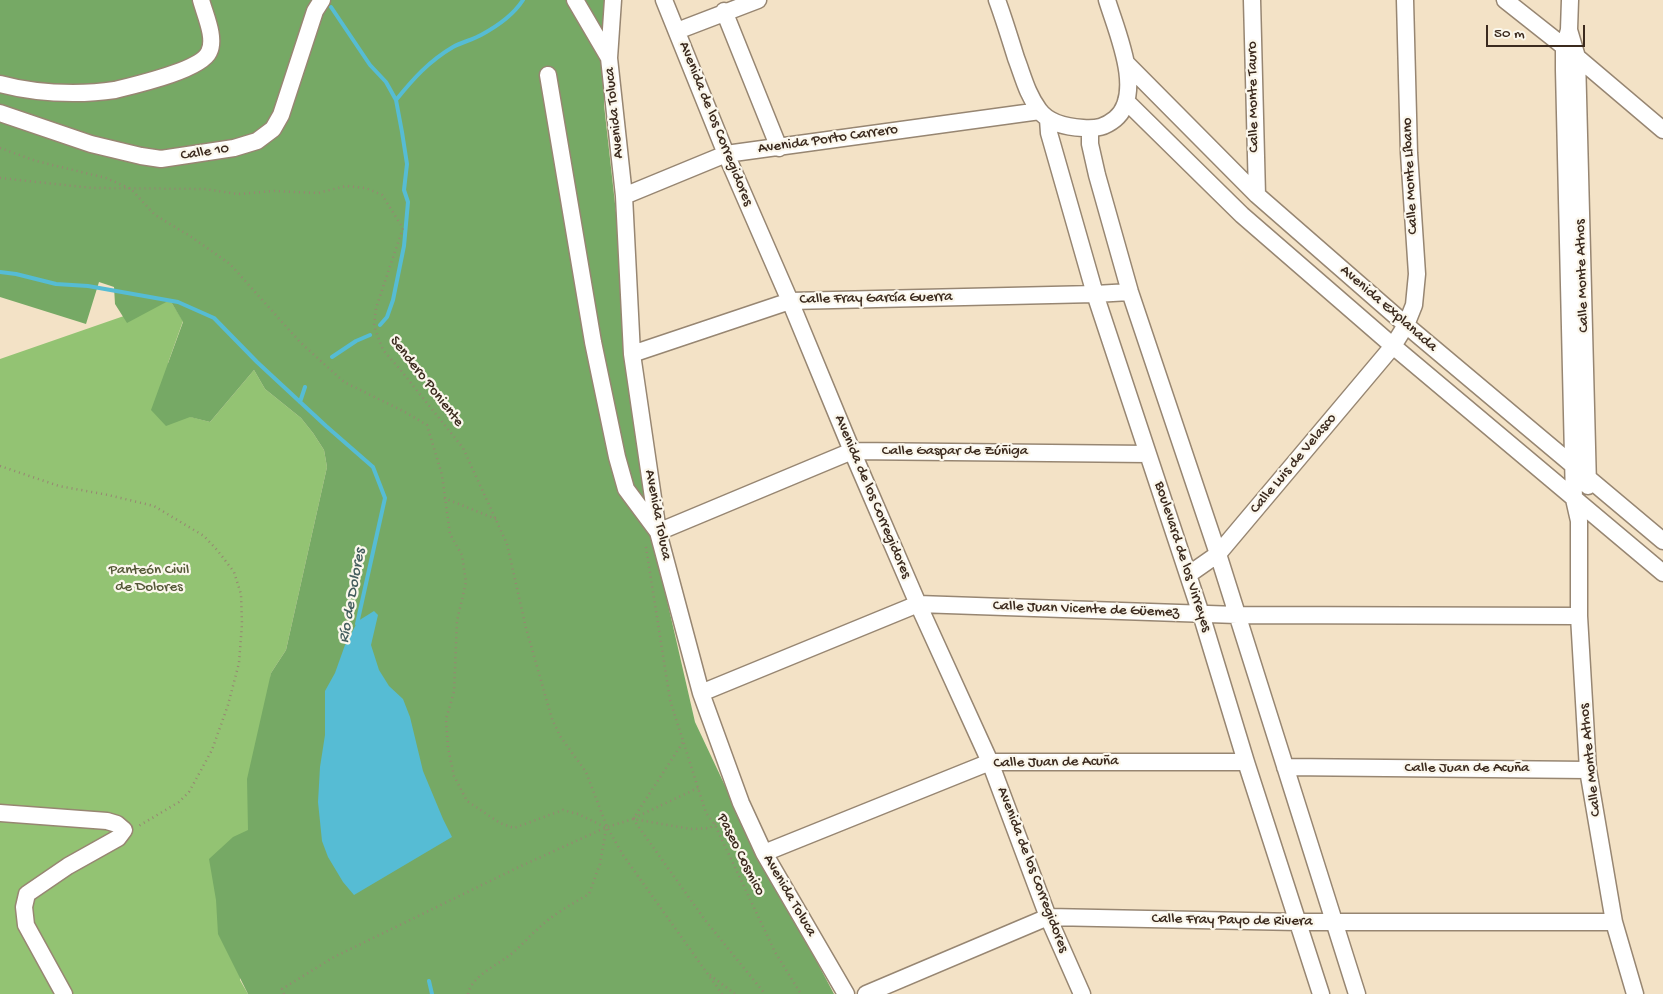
<!DOCTYPE html>
<html>
<head>
<meta charset="utf-8">
<style>
	body { margin:0 }
	#map { position:relative; width:1663px; height:994px; overflow:hidden; background:#f3e2c6; font-family:"Gochi Hand",sans-serif }
	canvas { display:block }
	.scale { position:absolute; left:1486px; top:25px; width:99px; height:22px; box-sizing:border-box; border:2px solid #3b2a1e; border-top:0; padding-left:6px; font-size:15px; line-height:18px; white-space:nowrap; color:#3b2a1e; -webkit-text-stroke:4px #fbf7ec; paint-order:stroke }
</style>
</head>
<body>
<div id="map">
<canvas width="1663" height="994"></canvas>
<div class="scale">50 m</div>
</div>
<script>
const ctx = document.querySelector('canvas').getContext('2d');
ctx.lineJoin = 'round';
function fillPath(path, color) { ctx.fillStyle = color; ctx.fill(path, 'evenodd'); }
function stroke(path, color, width, dash) { ctx.strokeStyle = color; ctx.lineWidth = width; ctx.lineCap = dash ? 'butt' : 'round'; ctx.setLineDash(dash || []); ctx.stroke(path); }
function write(font, color, halo, rows, align = 'center') {
  ctx.font = font + ' "Gochi Hand",sans-serif'; ctx.lineWidth = 4.5; ctx.setLineDash([]); ctx.textBaseline = 'middle'; ctx.strokeStyle = halo; ctx.fillStyle = color; for (const [text, x, y, turn = 0] of rows) {
    ctx.save(); ctx.translate(x, y); ctx.rotate((+turn || 0) * Math.PI / 180); ctx.textAlign = isNaN(turn) ? turn : align; if (halo) ctx.strokeText(text, 0, 0); ctx.fillText(text, 0, 0); ctx.restore();
  }
}
fillPath(new Path2D(`
	M170,300l13,21 -15,42 23,54 19,5 44,-52 11,19 36,29 12,15 11,17 3,17 -41,183 -15,23 -31,307 8,14h-248v-635z`), '#93c373');
fillPath(new Path2D(`
	M0,0h606l-2,105 48,430 43,187 41,87 98,185h-586l-30,-60 -2,-34 -7,-41 24,-22 15,-7 -1,-51 24,-106 15,-23 41,-183 -3,-17 -11,-17 -12,-15 -36,-29 -11,-19 -44,52 -20,-5 -24,9 -15,-16 32,-88 -13,-22 -43,23 -12,-19 -1,-17 -15,-5 -13,42 -86,-27z`), '#76a965');
fillPath(new Path2D(`
	M374,611l4,4 -7,30 8,25 10,16 14,13 7,18 13,54 20,48 9,18 -98,58 -11,-13 -15,-25 -6,-16 -4,-39 2,-35 5,-32v-44l10,-18 10,-28 13,-24z`), '#56bcd4');
stroke(new Path2D(`
	M331,7l39,58 16,17 10,18 6,32 5,32 -3,26 4,12 -4,44 -11,54 -6,17 -7,8
	M396,100c17,-21 33,-39 57,-53 9,-5 19,-7 28,-12 15,-8 33,-21 42,-35
	M0,272l16,2 40,10 32,2 90,16 36,16 43,44 69,64 47,41 12,31 -28,126
	M332,357l24,-16 14,-6
	M300,402l5,-15
	M429,981l3,13`), '#56bcd4', 4);
const minor = new Path2D(`
	M575,0l34,58
	M613,0l-4,58 15,138 8,158 26,178 43,161 40,110 23,50 82,141
	M664,0l62,154 64,147 62,150 66,153 72,158 58,155 34,77
	M997,0c7,19 13,39 19,58 7,18 11,36 23,52 10,14 28,17 44,18 14,1 22,-1 32,-9 30,-25 1,-89 -8,-119
	M1252,0l5,195
	M1505,0l72,57 86,73
	M1570,0l-1,30 -5,18v22l10,429 5,22v95l9,154 26,152 21,72
	M724,11l55,137
	M1569,30l8,27 11,429
	M677,31l81,-31
	M1126,63l131,132 149,130 257,216
	M548,75l45,267 24,115 9,32 32,43 194,-81 296,3
	M0,84c22,6 50,9 73,9 13,0 29,-1 42,-3 20,-5 86,-20 94,-38 7,-14 -4,-37 -8,-52
	M1126,101l116,114 151,131 270,227
	M0,113l91,31 50,12 20,3 73,-11 23,-7 16,-12 8,-14 34,-104 7,-11
	M1048,119l1,14 46,161 106,320 45,148 75,232
	M1090,129v15l7,31 33,117 88,262 139,440
	M624,196l102,-42 314,-43
	M632,354l158,-53 305,-7 35,-2
	M1188,575l30,-21 175,-208 13,-21 8,-20 3,-31 -8,-121 -4,-153
	M701,693l217,-89 319,11 342,1
	M1285,767l303,3
	M0,813l107,8 10,3 7,6 -6,8 -50,28 -41,28 -3,13 2,18 38,69
	M764,853l226,-91h256
	M866,994l182,-77 250,5h316`);
stroke(minor, '#978672', 19);
stroke(new Path2D(`
	M0,148l36,13 70,17 25,11 24,26 35,21 40,28 70,78 44,40 61,30 22,13 15,50 8,59 12,21 4,27 -9,39 -3,71 -8,27 2,29 6,28 13,25 33,22 14,5 49,-18 15,4 27,13
	M0,178l92,10 113,1 33,5 36,-3 44,2 28,-7 20,2 16,7 21,33 -27,80 -2,18 9,24 16,18 64,80 44,96 19,84 26,91 8,17 26,36 21,55 16,28 99,139
	M0,466l59,20 49,9 46,11 50,30 14,15 16,21 7,22 1,30 -3,39 -11,42 -16,45 -23,42 -10,10 -42,25
	M444,498l52,21
	M646,547l24,153 36,113 9,12 60,127 26,42
	M634,818l64,-30
	M633,819l72,101 60,74
	M633,819l50,-77
	M710,975l25,19
	M284,994l-2,-5 52,-32 187,-91 86,-39 26,-8 58,10 19,-1 20,-15
	M468,994c3,-16 26,-28 38,-36 13,-9 23,-22 35,-32 14,-13 31,-22 48,-32l11,-30 6,-35`), '#978672', 2.5, [1, 4]);
stroke(minor, '#fff', 16);
write('15px', '#3b2a1e', '#fbf7ec', [
	["Calle Monte Tauro",1254,97,-91],
	["Avenida Toluca",615,113,-96],
	["Avenida de los Corregidores",715,124,68],
	["Avenida Porto Carrero",828,140,-8],
	["Calle 10",205,153,-9],
	["Calle Monte Líbano",1411,176,-93],
	["Calle Monte Athos",1583,276,-92],
	["Calle Fray García Guerra",876,299,-1],
	["Avenida Explanada",1388,309,41],
	["Sendero Poniente",426,382,52],
	["Calle Gaspar de Zúñiga",955,452],
	["Calle Luis de Velasco",1294,464,-50],
	["Avenida de los Corregidores",872,497,67],
	["Avenida Toluca",657,515,79],
	["Boulevard de los Virreyes",1182,557,72],
	["Calle Juan Vicente de Güemez",1086,610,2],
	["Calle Monte Athos",1591,760,-96],
	["Calle Juan de Acuña",1056,763,-1],
	["Calle Juan de Acuña",1467,769],
	["Paseo Cosmico",740,855,63],
	["Avenida de los Corregidores",1032,870,69],
	["Avenida Toluca",789,896,60],
	["Calle Fray Payo de Rivera",1232,921,1]
]);
write('15px', '#555838', '#fbf7ec', [
	["Panteón Civil",149,571],
	["de Dolores",149,588]
]);
write('italic 16px', '#445d5e', '#fbf7ec', [
	["Río de Dolores",353,596,-80]
]);
</script>
</body>
</html>
